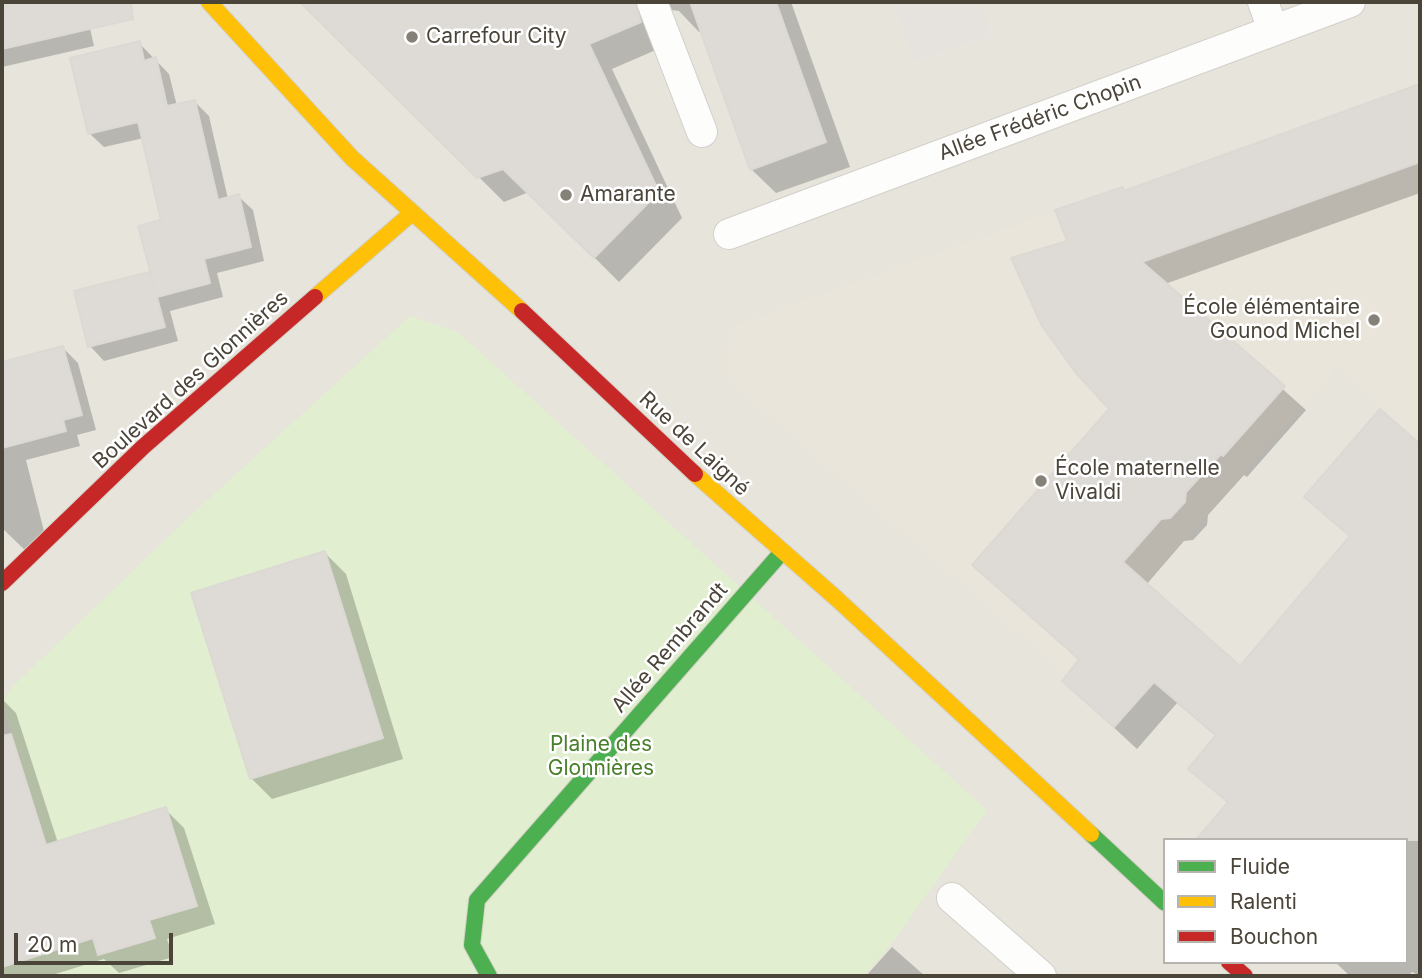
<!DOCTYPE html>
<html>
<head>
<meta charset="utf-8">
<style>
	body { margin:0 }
	#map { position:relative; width:1422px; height:978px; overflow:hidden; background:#f4f2ee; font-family:Inter,sans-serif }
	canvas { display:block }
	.frame { position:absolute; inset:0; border:4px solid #4b4439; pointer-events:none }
	.legend { position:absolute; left:1163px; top:838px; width:245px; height:126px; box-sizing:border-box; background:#fff; border:2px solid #b7b4b0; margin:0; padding:9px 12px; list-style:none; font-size:21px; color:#4b4439 }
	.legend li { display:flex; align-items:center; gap:14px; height:35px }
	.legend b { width:35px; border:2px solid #b7b4b0 }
	.scale { position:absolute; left:14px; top:933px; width:159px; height:32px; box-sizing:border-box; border:4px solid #4b4439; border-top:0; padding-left:9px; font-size:21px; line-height:24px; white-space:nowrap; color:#4b4439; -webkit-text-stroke:5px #fff; paint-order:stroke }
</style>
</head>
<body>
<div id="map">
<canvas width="1422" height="978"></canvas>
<div class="frame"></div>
<ul class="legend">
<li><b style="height:9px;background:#4caf50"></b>Fluide</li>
<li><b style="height:9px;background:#ffc107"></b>Ralenti</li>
<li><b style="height:9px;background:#c62828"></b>Bouchon</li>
</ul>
<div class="scale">20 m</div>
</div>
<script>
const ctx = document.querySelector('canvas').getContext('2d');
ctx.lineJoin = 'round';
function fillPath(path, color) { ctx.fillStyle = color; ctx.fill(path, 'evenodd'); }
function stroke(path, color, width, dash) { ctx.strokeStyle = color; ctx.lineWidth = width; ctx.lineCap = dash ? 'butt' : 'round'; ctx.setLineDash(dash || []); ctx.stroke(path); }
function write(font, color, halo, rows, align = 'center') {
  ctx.font = font + ' Inter,sans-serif'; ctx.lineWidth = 5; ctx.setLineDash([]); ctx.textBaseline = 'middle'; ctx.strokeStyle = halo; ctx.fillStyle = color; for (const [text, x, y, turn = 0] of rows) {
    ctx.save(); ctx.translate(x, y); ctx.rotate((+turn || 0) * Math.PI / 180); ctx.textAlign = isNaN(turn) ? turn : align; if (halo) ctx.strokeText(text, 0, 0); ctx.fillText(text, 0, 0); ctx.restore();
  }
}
fillPath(new Path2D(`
	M2,2h1418v974h-1418zM1165,840h241v122h-241z`), '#e7e4dc');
fillPath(new Path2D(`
	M1420,84v360l-82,-77 -271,307 -341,-296 4,-51 393,-140 2,4z`), '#eae5da');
fillPath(new Path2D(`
	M410,316l48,16 529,478 -100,140 -24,26h-861v-9l195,-62 -31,-98 -120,38 -44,-143 13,-18 176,-169zM325,551l58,186 -133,42 -58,-186z`), '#e1eecf');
fillPath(new Path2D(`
	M893,2h87l11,34 -77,26z`), '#e6e3df');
fillPath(new Path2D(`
	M2,2h82l10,44 -92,21z
	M303,2h488l59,165 -74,26 -25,-24 -49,-139 -3,2 -20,-21 -7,-1 -10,6 3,30 -53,23 70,149 -63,64 -90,-90 -25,10z
	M139,43l30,31 8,32 18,-4 14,14 19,83 10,-3 15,14 11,51 -47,12 6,24 -53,14 8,30 -74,20 -14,-15 59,-72 5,4 9,-57 -19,-83 -40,9 -15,-14z
	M1420,86v107l-255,91 141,126 -59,67 -3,-2 -36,40 -1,10 -14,15 -9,1 -38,44 94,83 111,-130 -44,-41 73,-85 40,34v375l-4,5 4,3v147l-8,-4 -4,4h-58l-15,-14h71v-122l-177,-36 -39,-35 27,-32 -40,-34 -40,46 -73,-68 16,-20 -106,-97 137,-155 -41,-167 53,-53 3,3z
	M63,348l15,15 18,67 -19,5 3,11 -54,14 20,79 -16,16 -28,-27v-164z
	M325,553l21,21 57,185 -131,40 -21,-21z
	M2,699l14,14 42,130 107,-34 19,19 31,96 -48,15 6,18 -54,16 -15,-14 -55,17h-47z
	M892,947l33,29h-59z`), '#0003');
const building = new Path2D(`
	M2,2h129l2,17 -131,30z
	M300,2h335l6,20 -52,22 70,148 -65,66 -91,-89 -26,9z
	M690,2h86l50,140 -76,28z
	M140,41l4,20 12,-4 11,49 28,-6 23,100 21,-6 12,53 -47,12 6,24 -53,14 8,30 -77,20 -14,-56 76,-19 4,13 -16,-59 23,-6 -23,-98 -50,12 -18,-76z
	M1420,84v78l-278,100 143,124 -62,70 -2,-2 -35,38 -1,10 -15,16 -9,1 -38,43 117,104 110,-130 -46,-39 76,-88 40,35v396h-224l32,-38 -40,-33 28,-34 -62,-53 -40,45 -52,-46 17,-22 -107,-94 137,-156 -33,-36 -34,-47 -31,-68 56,-17 -12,-31 68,-23 1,4z
	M63,346l19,69 -19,5 3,11 -64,17v-86z
	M325,551l58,187 -133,41 -59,-186z
	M11,734l35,111 120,-38 31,99 -48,14 6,18 -57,17 -5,-17 -91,29v-231z`);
fillPath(building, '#dedbd6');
stroke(building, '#dcd9d4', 2);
const lane = new Path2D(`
	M652,2l50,130
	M1263,2l10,28
	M729,234l621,-232
	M952,898l89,78`);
const fast = new Path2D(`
	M1091,834l74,69
	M489,976l-17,-31 5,-45 305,-348`);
const slow = new Path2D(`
	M209,2l143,156 170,153
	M315,297l97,-84
	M695,474l142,125 254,235`);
const jam = new Path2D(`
	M522,311l173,163
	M2,583l141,-136 172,-150
	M1229,962l16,14`);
stroke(lane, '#d2d0cb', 32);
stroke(fast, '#d3cfc5', 18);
stroke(slow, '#d3cfc5', 18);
stroke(jam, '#d3cfc5', 18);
stroke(lane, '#fdfdfc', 30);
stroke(fast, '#4caf50', 16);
stroke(slow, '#ffc107', 16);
stroke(jam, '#c62828', 16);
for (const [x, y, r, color] of [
	[412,37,7,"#868178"],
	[566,195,7,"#868178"],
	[1374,320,7,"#868178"],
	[1041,481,7,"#868178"]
]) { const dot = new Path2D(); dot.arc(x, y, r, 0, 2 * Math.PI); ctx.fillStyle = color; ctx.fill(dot); stroke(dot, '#fff', 2.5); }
write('21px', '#4b4439', '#fff', [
	["Carrefour City",426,37],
	["Amarante",580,195],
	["École élémentaire",1360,308,"right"],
	["Gounod Michel",1360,332,"right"],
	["École maternelle",1055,469],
	["Vivaldi",1055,493]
], 'left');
write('21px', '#4b4439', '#fff', [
	["Allée Frédéric Chopin",1040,118,-20],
	["Boulevard des Glonnières",191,380,-42],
	["Rue de Laigné",694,444,43],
	["Allée Rembrandt",670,648,-49]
]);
write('21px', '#4a7f2a', '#fff', [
	["Plaine des",601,745],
	["Glonnières",601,769]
]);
</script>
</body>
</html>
